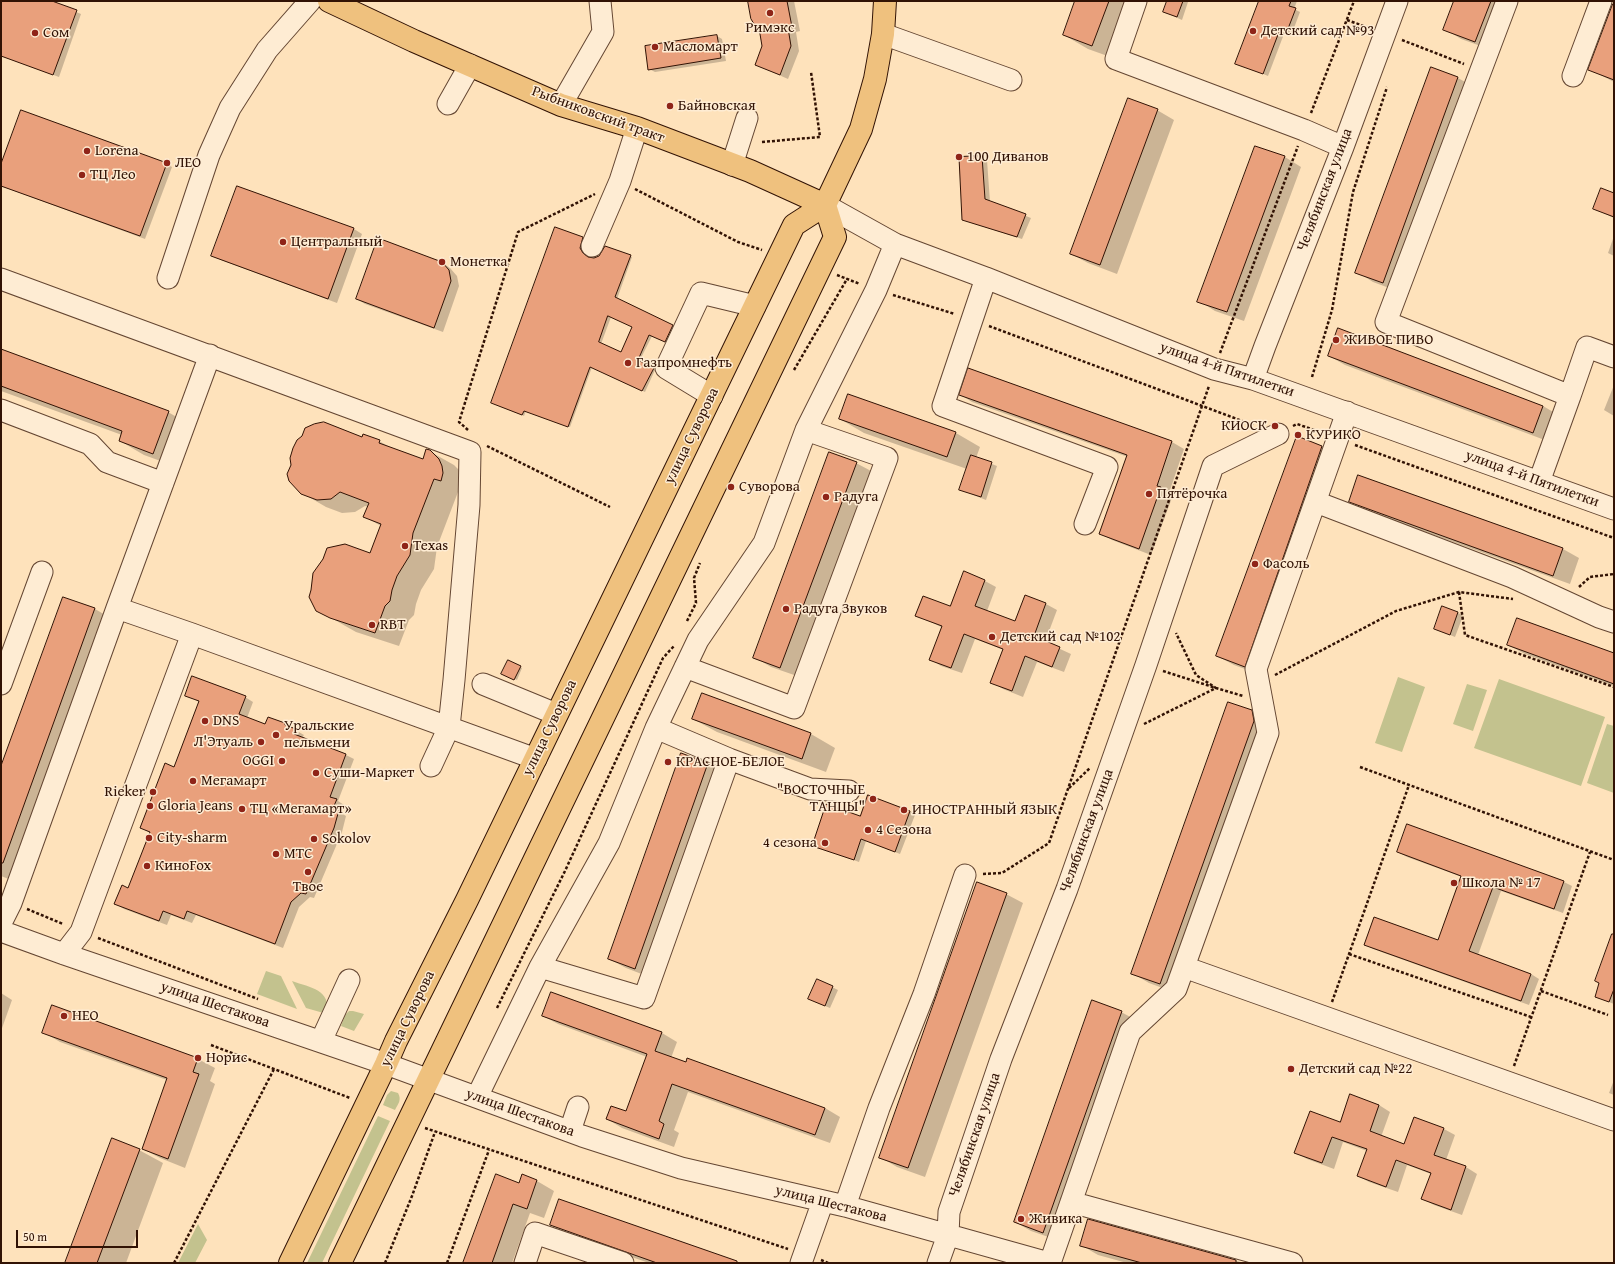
<!DOCTYPE html>
<html>
<head>
<meta charset="utf-8">
<style>
	body { margin:0 }
	#map { position:relative; width:1615px; height:1264px; overflow:hidden; background:#fee2bb; font-family:"Gentium Book Plus",serif }
	canvas { display:block }
	.frame { position:absolute; inset:0; border:2px solid #311204; pointer-events:none }
	.scale { position:absolute; left:16px; top:1230px; width:122px; height:18px; box-sizing:border-box; border:2px solid #311204; border-top:0; padding-left:5px; font-size:12px; line-height:14px; white-space:nowrap; color:#311204; -webkit-text-stroke:3px #feecd3; paint-order:stroke }
</style>
</head>
<body>
<div id="map">
<canvas width="1615" height="1264"></canvas>
<div class="frame"></div>
<div class="scale">50 m</div>
</div>
<script>
const ctx = document.querySelector('canvas').getContext('2d');
ctx.lineJoin = 'round';
function fillPath(path, color) { ctx.fillStyle = color; ctx.fill(path, 'evenodd'); }
function stroke(path, color, width, dash) { ctx.strokeStyle = color; ctx.lineWidth = width; ctx.lineCap = dash ? 'butt' : 'round'; ctx.setLineDash(dash || []); ctx.stroke(path); }
function write(font, color, halo, rows, align = 'center') {
  ctx.font = font + ' "Gentium Book Plus",serif'; ctx.lineWidth = 3; ctx.setLineDash([]); ctx.textBaseline = 'middle'; ctx.strokeStyle = halo; ctx.fillStyle = color; for (const [text, x, y, turn = 0] of rows) {
    ctx.save(); ctx.translate(x, y); ctx.rotate((+turn || 0) * Math.PI / 180); ctx.textAlign = isNaN(turn) ? turn : align; if (halo) ctx.strokeText(text, 0, 0); ctx.fillText(text, 0, 0); ctx.restore();
  }
}
fillPath(new Path2D(`
	M1398,677l27,10 -23,65 -27,-9z
	M1499,679l106,38 -24,69 -107,-38z
	M1467,684l20,6 -14,41 -20,-7z
	M1607,724l7,2v67l-27,-10z
	M266,971l15,5 16,33 -40,-15z
	M292,981c19,7 39,8 35,33l-21,-6z
	M349,1011h4l11,3 -10,17 -13,-5 4,-11z
	M391,1091l7,2c4,7 0,11 -3,17l-12,-5 4,-10z
	M378,1116l12,5 -68,142h-15z
	M198,1224l9,16 -12,23h-17z`), '#c3c28e');
fillPath(new Path2D(`
	M2,1h47l32,13 -22,63 -58,-21z
	M759,1h35l6,30 -4,1 3,19 -11,28 -32,-14 8,-19z
	M1077,1h61l-22,58 -28,-10 -24,-14z
	M1168,1h18l2,1 -6,18 -18,-8z
	M1260,1h37l-3,8 6,3 -9,24 -7,-2 -16,42 -31,-13z
	M1455,1h56l-19,49 -31,-11 -16,-10z
	M1614,3v79l-25,-13z
	M717,36l5,3 4,22 -71,11 -6,-3z
	M1431,68l27,10 16,9 -74,205 -27,-10 -16,-10z
	M1157,110l17,10 -57,154 -29,-11 -17,-9z
	M1256,147l29,10 16,10 -57,154 -29,-10 -16,-10z
	M982,157l5,3 3,42 41,16 -9,21 -53,-17 -6,-3z
	M167,164l5,3 -27,72 -144,-53v-19z
	M238,187l116,42 8,5 -25,69 -116,-43 -9,-4z
	M1614,194v24l-19,-9z
	M1614,236v20l-6,-3z
	M582,238l3,1 -3,11 3,6 3,2 42,-2 2,1 -15,42 58,28 -8,16 -15,-7 -13,26 16,8 -10,22 -53,-25 -22,60 -44,-16 -2,5 -32,-13zM611,317l23,10 -13,26 -20,-9z
	M441,262l9,6 7,8 2,10 -16,46 -78,-28 -8,-5z
	M1339,330l204,76 17,10 -10,26 -205,-77 -16,-9z
	M1,350l167,62 24,14 -15,41 -33,-12 -24,-14 2,-6 -121,-44z
	M969,369l203,73 12,7 -15,44 4,2 -22,60 -39,-15 -12,-7 28,-76 -156,-55 -11,-7z
	M1614,385v31l-10,-6z
	M849,396l107,37 24,14 -4,11 21,8 -11,34 -25,-10 6,-21 -103,-36 -24,-14z
	M363,438l16,3 16,9 28,10 6,-9 25,14 9,9 2,20 -7,-2 -21,55 -3,22 -13,21 -5,14 -2,11 -5,5 -10,26 -43,-14 -39,-22 53,-56 11,-28 -16,-9 3,-10 -3,-1 -10,6 -13,1 -16,-6 -24,-14z
	M1298,438l24,8 17,10 -78,219 -27,-10 -17,-9z
	M856,463l17,9 -76,204 -26,-9 -17,-10z
	M1359,476l204,73 16,9 -9,26 -203,-73 -17,-10z
	M964,573l21,8 11,6 -9,24 28,12 11,-27 20,8 11,6 -12,32 26,12 -7,18 -27,-10 -14,35 -20,-8 -11,-7 12,-32 -29,-11 -13,34 -21,-7 -11,-7 13,-31 -26,-13 34,-7z
	M63,598l32,11 24,14 -95,262 -23,-9v-107z
	M1457,612l6,4 -8,21 -20,-8z
	M1508,645l106,9v32l-89,-32z
	M508,661l14,7 -5,12 -14,-7z
	M186,695l59,2 8,5 -6,16 19,7 19,-1 19,11 -2,3 44,17 8,4 -16,42 6,4 -3,8 5,3 -4,16 -28,66 -4,-1 -11,10 -16,41 -87,-33 -4,8 -21,-8 -4,10 -43,-16 -8,-5 13,-15 21,-56 -9,-5 33,-60 25,-66z
	M1251,711l17,10 -92,272 -27,-10 -17,-10z
	M693,719l118,15 24,14 -9,24 -109,-40z
	M682,754l26,10 17,10 -73,204 -26,-10 -17,-9z
	M910,811l5,4 -15,39 -34,-13 -7,21 -45,-16 47,-29z
	M1408,826l156,56 8,4 -9,27 -62,-22 -23,64 53,19 8,5 -10,26 -156,-56 -8,-5 74,-3 23,-64 -55,-20 -9,-5z
	M1006,894l17,9 -98,274 -28,-10 -17,-10z
	M1614,946v58l-13,-5z
	M832,987l6,3 -8,18 -15,-6z
	M1,993l11,7 -11,31z
	M551,993l111,40 15,9 -6,16 154,50 15,9 -10,26 -142,-51 -14,38 5,3 -5,14 -52,-19 -15,-9 20,-6 20,-56 -89,-33 -15,-8z
	M52,1007l146,52 17,9 -5,13 5,3 -30,84 -25,-10 -17,-9 24,-69 -107,-38 -17,-10z
	M1121,1012l17,9 -78,220 -29,-10 -16,-9z
	M1614,1080v15l-5,-2z
	M1350,1095l29,10 11,7 -9,25 24,8 39,-16 11,6 -9,25 20,7 11,7 -15,41 -28,-10 -12,-6 9,-25 -24,-9 -9,27 -29,-10 -11,-6 9,-25 -24,-9 -9,27 -27,-10 -11,-6 44,-30z
	M139,1150l24,13 -37,100h-60z
	M522,1176l15,5 17,10 -10,27 -14,-5 -18,50h-48l56,-79z
	M560,1200l180,63h-91l-81,-28 -17,-10z
	M1088,1220l156,43h-117l-29,-8 -17,-10z`), '#0003');
const building = new Path2D(`
	M1,1h51l25,9 -24,65 -52,-19z
	M748,1h39l5,26 -4,1 3,18 -11,29 -25,-10 7,-19 -2,-12 -9,-15z
	M1075,1h34l-17,45 -29,-11z
	M1167,1h16l-6,16 -14,-5z
	M1259,1h32l-2,5 7,2 -10,26 -7,-2 -16,42 -28,-10z
	M1454,1h37l-16,41 -32,-12z
	M1613,4h1v76l-26,-10z
	M717,35l4,23 -73,12 -3,-24z
	M1431,67l27,10 -75,206 -28,-10z
	M1128,98l30,11 -58,156 -30,-11z
	M21,110l146,53 -27,73 -139,-50v-22z
	M1255,146l30,10 -58,156 -30,-10z
	M982,156l3,43 41,15 -9,23 -55,-17 -3,-63z
	M237,186l117,42 -26,71 -117,-43z
	M1601,188l13,5v24l-21,-8z
	M555,227l28,10 -3,11 3,5 5,4 6,1 5,-2 6,-10 26,9 -16,42 58,28 -8,17 -16,-7 -11,25 16,8 -12,23 -52,-24 -22,60 -44,-16 -2,4 -31,-12zM608,316l24,11 -11,25 -22,-10z
	M378,238l64,24 7,8 2,11 -17,47 -78,-29z
	M1338,328l205,78 -10,27 -205,-77z
	M1,349l168,62 -16,43 -34,-13 3,-10 -121,-45z
	M968,368l204,73 -15,45 4,1 -22,62 -40,-15 28,-79 -168,-60z
	M848,394l108,38 -9,25 -108,-38z
	M324,422l38,15 1,-3 17,6 -1,3 44,16 3,-10 4,1 9,9 3,7 1,7 -2,8 -7,-2 -21,54 -3,22 -13,21 -5,14 -2,11 -5,5 -10,27 -45,-15 -14,-7 -7,-14 2,-7 2,-17 10,-14 4,-11 18,-4 25,9 11,-29 -18,-7 6,-14 -29,-11 -9,7 -14,1 -16,-6 -12,-13 -2,-7 4,-9 -1,-7 3,-10 4,-8 5,-4 3,-8 9,-4z
	M1297,436l25,10 -77,221 -29,-11z
	M829,452l28,10 -77,206 -27,-10z
	M971,455l21,7 -11,35 -22,-7z
	M1358,475l205,73 -10,28 -204,-74z
	M964,571l21,9 -10,26 40,15 10,-26 21,8 -12,33 26,11 -8,20 -27,-11 -13,35 -22,-8 13,-34 -39,-15 -13,34 -22,-8 13,-34 -27,-10 8,-20 27,10z
	M63,597l32,11 -92,255h-2v-97z
	M1442,606l16,6 -8,23 -16,-6z
	M1517,618l97,35v31l-107,-39z
	M508,660l13,6 -7,14 -13,-6z
	M192,676l54,20 -7,18 26,10 3,-7 17,6v2l11,4 -2,5 52,20 -16,43 7,2 -4,9 6,2 -5,18 -28,66 -5,-1 -10,9 -16,42 -88,-33 -3,8 -21,-8 -4,10 -45,-17 8,-19 6,3 22,-56 -10,-4 25,-65 9,4 25,-66 -14,-5z
	M702,693l109,40 -9,26 -110,-40z
	M1228,702l24,8 2,11 -94,263 -29,-10z
	M681,753l27,10 -73,206 -27,-10z
	M868,795l42,16 -15,41 -34,-13 -7,21 -42,-14 14,-42 34,12z
	M1407,824l157,57 -10,28 -61,-22 -24,64 62,23 -10,27 -157,-56 10,-28 64,23 23,-64 -64,-24z
	M977,882l30,11 -99,275 -29,-10z
	M1612,934h2v55l-5,13 -14,-5 4,-14 -4,-2z
	M817,979l16,7 -8,20 -17,-7z
	M551,992l111,40 -7,19 31,11 1,-4 138,50 -10,27 -143,-51 -13,37 5,3 -5,15 -53,-20 5,-13 15,5 21,-57 -105,-38z
	M1092,1000l30,11 -79,222 -29,-11z
	M52,1005l146,53 -5,14 6,2 -31,85 -26,-10 25,-71 -125,-45z
	M1350,1094l29,11 -9,26 34,13 10,-27 30,11 -10,27 32,11 -15,44 -30,-11 10,-26 -35,-13 -10,27 -29,-11 10,-27 -35,-12 -10,26 -28,-10 16,-42 30,11z
	M112,1138l28,11 -43,114h-32z
	M496,1174l23,9 3,-9 15,6 -10,29 -14,-5 -21,59h-29z
	M559,1199l178,62v2h-80l-107,-38z
	M1088,1219l148,41v3h-94l-62,-17z`);
fillPath(building, '#e9a07c');
stroke(building, '#311204', 1);
const minor = new Path2D(`
	M1136,1l-20,58 188,71 39,17
	M1507,1l-121,321 184,74 -31,86
	M883,34l128,46
	M1573,76l28,-75
	M448,104l22,-39
	M561,105l42,-73 -3,-31
	M732,165l15,-47
	M825,205l70,39 91,34 228,91 39,10 361,130
	M592,246l28,-65 17,-53
	M168,278l41,-123 21,-47 37,-58 43,-49
	M986,278l-43,128 164,61 -22,57
	M1,279l469,173 -1,53 -15,175 -5,47 -18,39
	M1253,379l12,-33 78,-199 54,-146
	M712,396l-46,-28 35,-75 54,13
	M1570,396l17,-49 27,10
	M1,410l89,34 17,18 56,21
	M1316,502l196,75 87,40 15,5
	M117,608l75,26 344,125
	M685,667l109,41 93,-250 -81,-28
	M1,684l41,-112
	M483,684l73,30
	M729,759l81,30 39,2
	M1,923l10,-20 106,-295 93,-253
	M1,931l63,23 322,110 196,72 99,32 164,38 204,57
	M64,954l17,-22 111,-298
	M540,967l104,31 85,-239 -73,-31
	M1184,967l430,153
	M321,1041l28,-61
	M477,1097l63,-130 69,-124 47,-115 42,-88 66,-97 42,-113 70,-140 19,-46
	M570,1131l8,-24
	M1071,1202l221,61
	M845,1206l34,-98 45,-114 41,-119
	M525,1263l10,-30 88,30
	M801,1263l22,-62
	M938,1263l10,-28 1,-23 52,-153 66,-170 79,-224 67,-199 65,-32
	M1050,1263l80,-231 46,-43 92,-256 -12,-64 91,-257`);
const major = new Path2D(`
	M329,1l85,40 147,64 76,23 113,43 75,34
	M290,1263l96,-199 10,-23 71,-141 327,-675 31,-20 36,-76 14,-50 8,-45 2,-33
	M340,1263l495,-1026 -10,-32`);
stroke(minor, '#644632', 23);
stroke(major, '#311204', 24);
stroke(new Path2D(`
	M1347,20l22,8
	M1402,40l62,24
	M1311,113l43,-112
	M762,142l58,-5 -9,-65
	M635,189l103,53 24,8
	M837,275l23,9
	M893,295l62,19
	M989,326l264,99
	M1220,353l78,-207
	M794,370l53,-91
	M1312,377l20,-67 21,-118 34,-105
	M1293,426l4,-2 23,8
	M468,430l-9,-8 59,-190 77,-38
	M1355,445l259,93
	M487,446l123,61
	M1579,587l11,-10 24,-3
	M1459,592l6,43 149,52
	M687,621l9,-18 -2,-25 6,-15
	M1163,671l53,17 -20,-13 -20,-42
	M1275,675l121,-64 63,-19 54,7
	M1144,724l72,-36 27,8
	M1360,767l254,93
	M1069,788l21,-20
	M983,874l19,-1 47,-30 160,-457
	M27,909l36,15
	M98,938l160,61
	M1349,954l182,63
	M1541,991l67,24
	M1332,1002l77,-217
	M497,1008l68,-137 98,-213 11,-12
	M211,1045l139,53
	M1514,1066l76,-214
	M425,1128l363,121
	M821,1260l7,3
	M174,1263l100,-194
	M385,1263l27,-67 23,-64
	M447,1263l42,-113`), '#311204', 2.5, [3, 2]);
stroke(minor, '#feecd3', 21);
stroke(major, '#efc17e', 22);
for (const [x, y, r, color] of [
	[770,13,4,"#8f2418"],
	[1253,31,4,"#8f2418"],
	[35,33,4,"#8f2418"],
	[655,47,4,"#8f2418"],
	[670,106,4,"#8f2418"],
	[87,151,4,"#8f2418"],
	[959,157,4,"#8f2418"],
	[167,163,4,"#8f2418"],
	[82,175,4,"#8f2418"],
	[283,242,4,"#8f2418"],
	[442,262,4,"#8f2418"],
	[1336,340,4,"#8f2418"],
	[628,363,4,"#8f2418"],
	[1275,426,4,"#8f2418"],
	[1298,435,4,"#8f2418"],
	[731,487,4,"#8f2418"],
	[1149,494,4,"#8f2418"],
	[826,497,4,"#8f2418"],
	[405,546,4,"#8f2418"],
	[1255,564,4,"#8f2418"],
	[786,609,4,"#8f2418"],
	[372,625,4,"#8f2418"],
	[992,637,4,"#8f2418"],
	[205,721,4,"#8f2418"],
	[276,735,4,"#8f2418"],
	[261,742,4,"#8f2418"],
	[282,761,4,"#8f2418"],
	[668,762,4,"#8f2418"],
	[316,773,4,"#8f2418"],
	[193,781,4,"#8f2418"],
	[153,792,4,"#8f2418"],
	[873,799,4,"#8f2418"],
	[150,806,4,"#8f2418"],
	[242,809,4,"#8f2418"],
	[904,810,4,"#8f2418"],
	[868,830,4,"#8f2418"],
	[149,838,4,"#8f2418"],
	[314,839,4,"#8f2418"],
	[825,843,4,"#8f2418"],
	[276,854,4,"#8f2418"],
	[147,866,4,"#8f2418"],
	[308,872,4,"#8f2418"],
	[1454,883,4,"#8f2418"],
	[64,1016,4,"#8f2418"],
	[198,1058,4,"#8f2418"],
	[1291,1069,4,"#8f2418"],
	[1021,1219,4,"#8f2418"]
]) { const dot = new Path2D(); dot.arc(x, y, r, 0, 2 * Math.PI); ctx.fillStyle = color; ctx.fill(dot); stroke(dot, '#feecd3', 1.5); }
write('15px', '#311204', '#feecd3', [
	["Римэкс",770,28,"center"],
	["Детский сад №93",1261,31],
	["Сом",43,33],
	["Масломарт",663,47],
	["Байновская",678,106],
	["Lorena",95,151],
	["100 Диванов",967,157],
	["ЛЕО",175,163],
	["ТЦ Лео",90,175],
	["Центральный",291,242],
	["Монетка",450,262],
	["ЖИВОЕ ПИВО",1344,340],
	["Газпромнефть",636,363],
	["КИОСК",1267,426,"right"],
	["КУРИКО",1306,435],
	["Суворова",739,487],
	["Пятёрочка",1157,494],
	["Радуга",834,497],
	["Texas",413,546],
	["Фасоль",1263,564],
	["Радуга Звуков",794,609],
	["RBT",380,625],
	["Детский сад №102",1000,637],
	["DNS",213,721],
	["Уральские",284,726],
	["пельмени",284,743],
	["Л'Этуаль",253,742,"right"],
	["OGGI",274,761,"right"],
	["КРАСНОЕ-БЕЛОЕ",676,762],
	["Суши-Маркет",324,773],
	["Мегамарт",201,781],
	["\"ВОСТОЧНЫЕ",865,790,"right"],
	["ТАНЦЫ\"",865,807,"right"],
	["Rieker",145,792,"right"],
	["Gloria Jeans",158,806],
	["ТЦ «Мегамарт»",250,809],
	["ИНОСТРАННЫЙ ЯЗЫК",912,810],
	["4 Сезона",876,830],
	["City-sharm",157,838],
	["Sokolov",322,839],
	["4 сезона",817,843,"right"],
	["МТС",284,854],
	["КиноFox",155,866],
	["Школа № 17",1462,883],
	["Твое",308,887,"center"],
	["НЕО",72,1016],
	["Норис",206,1058],
	["Детский сад №22",1299,1069],
	["Живика",1029,1219]
], 'left');
write('15px', '#311204', '#feecd3', [
	["Рыбниковский тракт",598,115,20],
	["Челябинская улица",1325,190,-69],
	["улица 4-й Пятилетки",1227,370,19],
	["улица Суворова",692,436,-64],
	["улица 4-й Пятилетки",1532,479,20],
	["улица Суворова",550,728,-64],
	["Челябинская улица",1087,831,-70],
	["улица Шестакова",215,1005,19],
	["улица Суворова",408,1019,-64],
	["улица Шестакова",520,1113,20],
	["Челябинская улица",975,1135,-71],
	["улица Шестакова",831,1204,14]
]);
</script>
</body>
</html>
